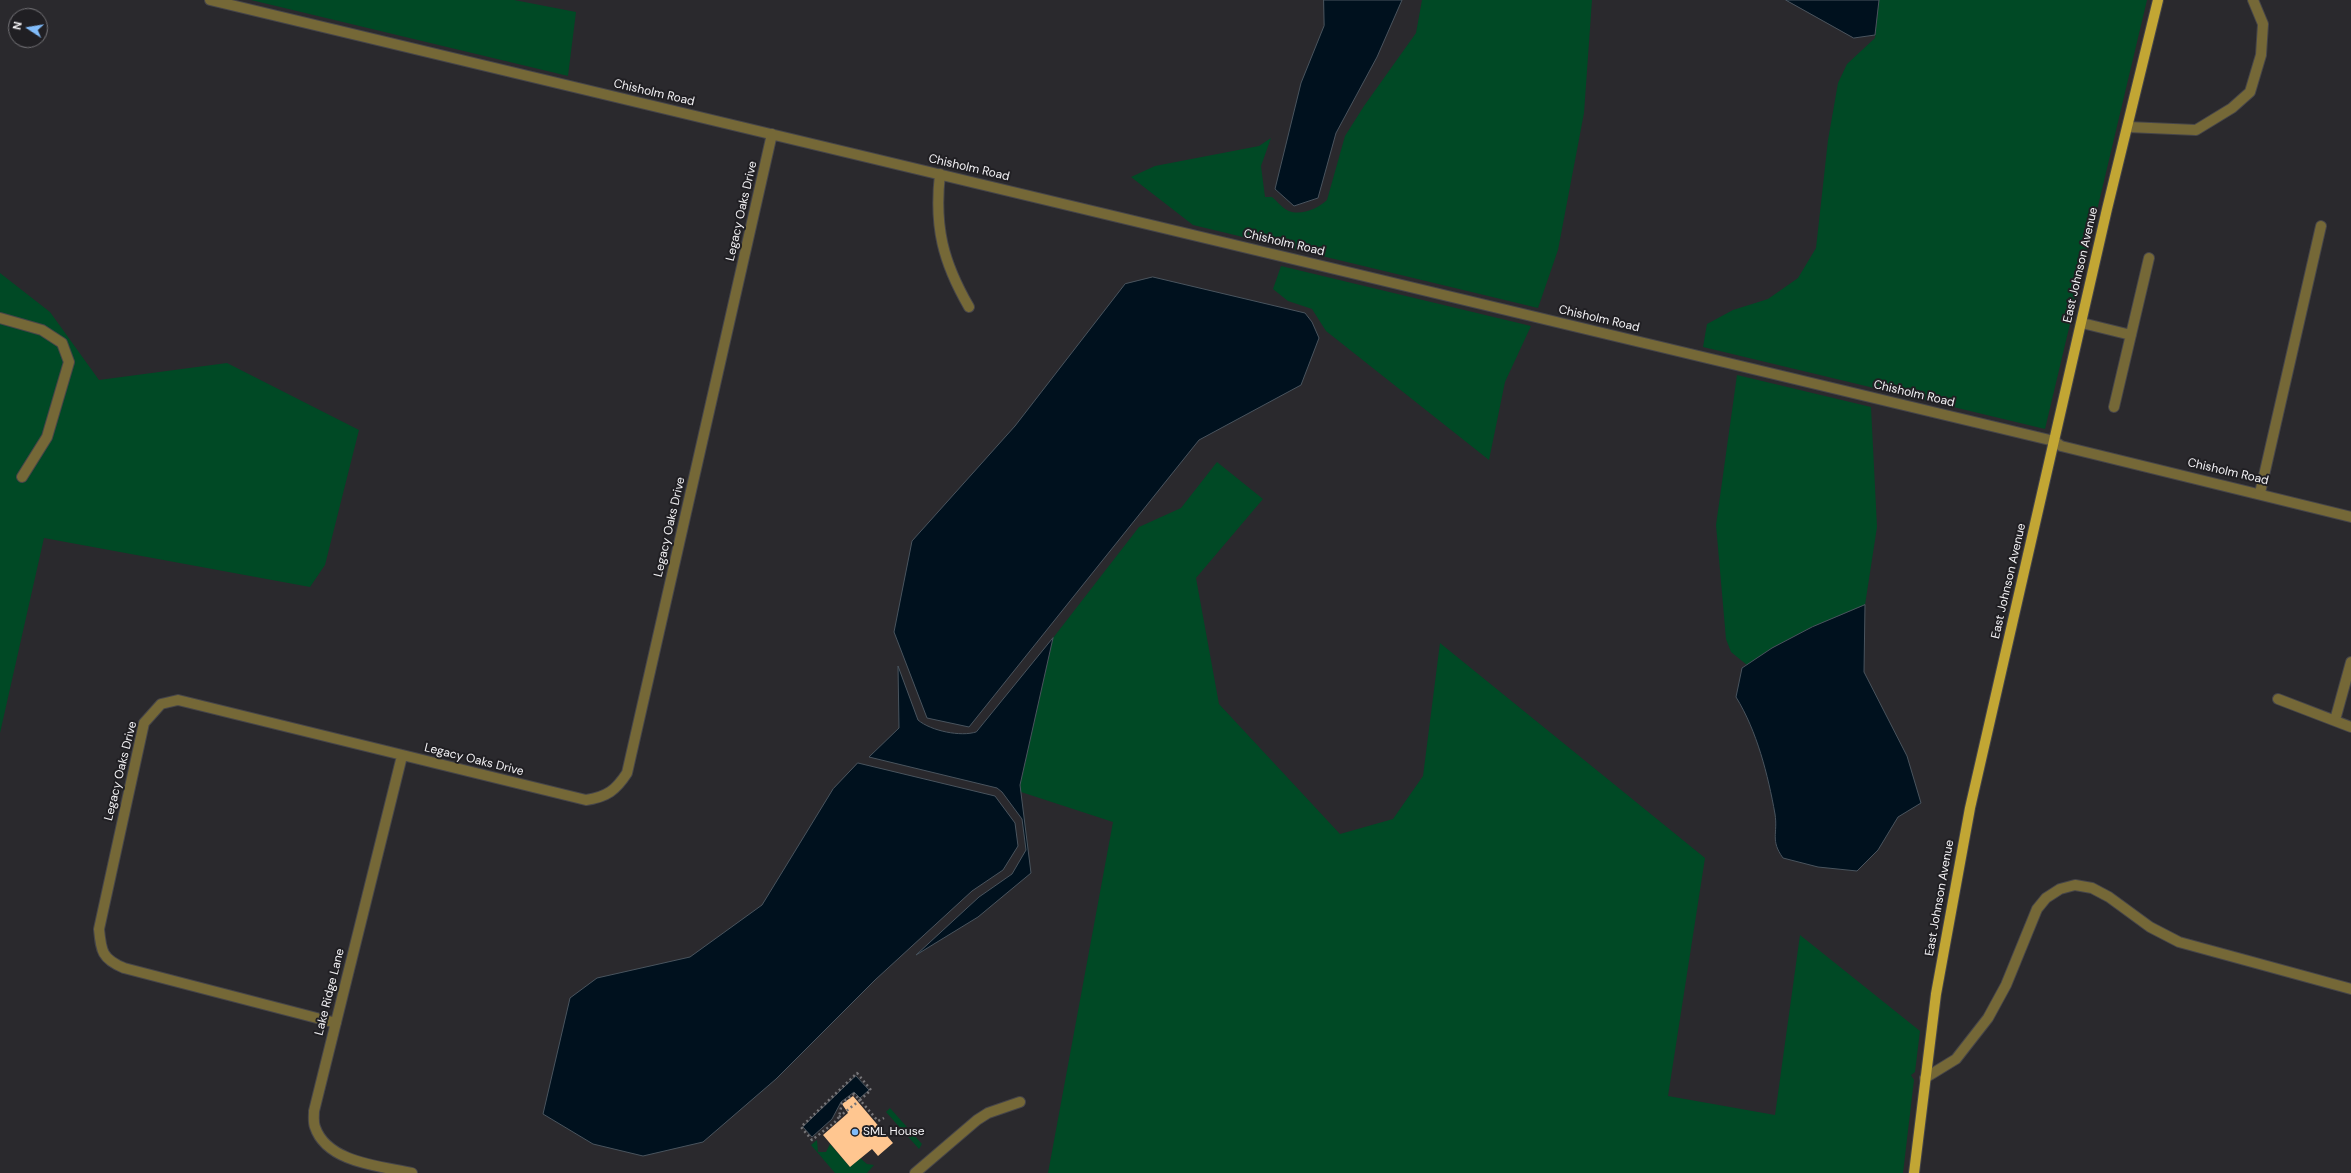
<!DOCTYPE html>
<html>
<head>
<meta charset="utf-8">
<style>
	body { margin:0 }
	#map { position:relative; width:2351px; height:1173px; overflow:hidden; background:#2a292d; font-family:"DM Sans",sans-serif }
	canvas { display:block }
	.north { position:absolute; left:8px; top:8px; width:40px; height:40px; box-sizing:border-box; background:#201f23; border:1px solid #747377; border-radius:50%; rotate:282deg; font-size:11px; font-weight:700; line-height:16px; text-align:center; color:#f3f2f5 }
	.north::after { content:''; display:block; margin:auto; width:14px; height:18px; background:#81bcfa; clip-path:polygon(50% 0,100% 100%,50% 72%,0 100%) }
</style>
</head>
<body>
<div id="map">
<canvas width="2351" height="1173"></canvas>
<div class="north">N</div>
</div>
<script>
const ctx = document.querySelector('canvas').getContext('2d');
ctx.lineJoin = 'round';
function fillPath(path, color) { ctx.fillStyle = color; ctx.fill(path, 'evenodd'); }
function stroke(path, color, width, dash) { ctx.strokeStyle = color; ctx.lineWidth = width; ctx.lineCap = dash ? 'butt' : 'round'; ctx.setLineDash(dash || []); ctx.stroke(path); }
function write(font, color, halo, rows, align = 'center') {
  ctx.font = font + ' "DM Sans",sans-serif'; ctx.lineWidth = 4; ctx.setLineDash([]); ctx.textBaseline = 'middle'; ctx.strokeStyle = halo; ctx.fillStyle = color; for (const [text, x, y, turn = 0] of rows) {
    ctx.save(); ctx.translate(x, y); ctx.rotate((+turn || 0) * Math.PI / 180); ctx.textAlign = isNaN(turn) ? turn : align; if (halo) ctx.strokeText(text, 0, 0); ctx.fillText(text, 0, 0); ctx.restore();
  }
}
fillPath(new Path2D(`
	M251,0h263l62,12 -8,64z
	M1422,0h170l-8,113 -26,137 -20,58 -345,-83 -62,-48 24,-11 104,-20 12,-8 -10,28 4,31h7c5,4 11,12 17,14 12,5 30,-3 38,-11l18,-64 19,-30 52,-73z
	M1879,0h268l-102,429 -342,-82 4,-23 26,-14 35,-11 30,-21 18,-30 12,-108 10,-57 9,-19 28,-26z
	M1281,266l250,60 -26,56 -16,78 -163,-129 -14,-22 -24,-8 -15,-12z
	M0,273l50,39 49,68 128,-17 132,67 -34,135 -15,22 -266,-49 -44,195z
	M1737,375l134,32 6,120 -12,78 -53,22 -40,21 -25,17 -16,-13 -5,-13 -10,-114z
	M1217,462l46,37 -67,79 23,126 121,130 53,-15 30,-43 17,-133 265,215 -37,238 107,19 25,-180 120,96 -5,41 -4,3 3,5 -11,93h-855l65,-351 -92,-30 -1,-7 33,-147 86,-111 42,-19z
	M890,1108l32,36 -3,5 -33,-37z
	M817,1140l1,12h8l4,-8 20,23 10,-9 7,6 7,1 -7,8h-32l-24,-28z`), '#004925');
const water = new Path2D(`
	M1324,0h78l-25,57 -41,76 -18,65 -24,8 -19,-17 26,-106 23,-57z
	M1786,0h93l-4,35 -21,3z
	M1153,277l152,36 7,9 7,16 -18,47 -102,55 -230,287 -42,-9 -33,-86 18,-91 103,-115 110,-142z
	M1865,605l-1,67 43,84 14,47 -23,14 -20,33 -21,21 -39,-4 -35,-9c-13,-18 -5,-24 -8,-44 -7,-39 -18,-83 -39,-117l6,-29 30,-20 40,-21z
	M1053,638l-33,147 11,88 -53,44 -62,38 63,-58 33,-23 14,-24 -4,-31 -20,-27 -5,-4 -128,-31 30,-29 -1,-62 20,54c13,11 43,17 58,12z
	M858,763l137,33 20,27 3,23 -15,24 -31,21 -97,89 -99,99 -73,63 -60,14 -50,-12 -50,-30 27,-116 27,-20 93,-21 72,-52 71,-116z
	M856,1076l13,14 -9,8 -6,-6 -13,10 -9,17 -20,18 -9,-10z`);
fillPath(water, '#00111e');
stroke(water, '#49545e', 1);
fillPath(new Path2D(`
	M853,1096l40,47 -15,13 -6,-7 -22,18 -27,-32 25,-22 -6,-9z`), '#ffc690');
const minor = new Path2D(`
	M210,0l1844,441 7,5 290,71
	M2128,127l68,3 36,-22 18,-16 11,-37 2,-31 -10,-24
	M940,174c-6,53 3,88 29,133
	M0,318l42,12 20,13 7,19 -22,75 -25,40
	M2082,323l49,12
	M2114,407l35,-149
	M2260,493l61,-267
	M2278,699l73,28
	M2335,720l16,-58
	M402,756l-88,355c0,5 -1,11 1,16 12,36 66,39 97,46
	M336,1023l-212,-55c-22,-9 -23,-17 -25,-39l45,-206 17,-19 17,-4 408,100c21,-3 30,-10 41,-27l145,-639
	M1925,1078l31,-19 32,-41 18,-33 31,-76 9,-11 14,-9 15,-4 17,3 17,9 41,30 29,15 172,47
	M915,1173l62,-53 11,-7 32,-11`);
const major = new Path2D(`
	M1914,1173l22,-179 34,-186 137,-599 51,-209`);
stroke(minor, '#464549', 12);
stroke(major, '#464549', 12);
stroke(new Path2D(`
	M857,1073l14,17 -11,10 -6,-6 -12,9 -3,14 -4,5 -23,18 -11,-13z
	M839,1117l21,-17 18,21 6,-3`), '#777679', 2.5, [2, 3]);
stroke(minor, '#756837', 10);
stroke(major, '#c2a634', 10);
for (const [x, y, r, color] of [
	[855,1132,4,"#81bcfa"]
]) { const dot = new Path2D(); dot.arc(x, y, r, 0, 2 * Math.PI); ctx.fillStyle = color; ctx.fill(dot); stroke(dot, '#201f23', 1.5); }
write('12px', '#f3f2f5', '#201f23', [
	["Chisholm Road",654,93,13],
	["Chisholm Road",969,168,13],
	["Legacy Oaks Drive",742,211,-77],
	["Chisholm Road",1284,243,13],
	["East Johnson Avenue",2081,265,-77],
	["Chisholm Road",1599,319,13],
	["Chisholm Road",1914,394,13],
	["Chisholm Road",2228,472,13],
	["Legacy Oaks Drive",670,527,-77],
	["East Johnson Avenue",2009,581,-77],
	["Legacy Oaks Drive",474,760,14],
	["Legacy Oaks Drive",121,771,-76],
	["East Johnson Avenue",1940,898,-80],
	["Lake Ridge Lane",330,992,-76]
]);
write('12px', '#f3f2f5', '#201f23', [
	["SML House",863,1132]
], 'left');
</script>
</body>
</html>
